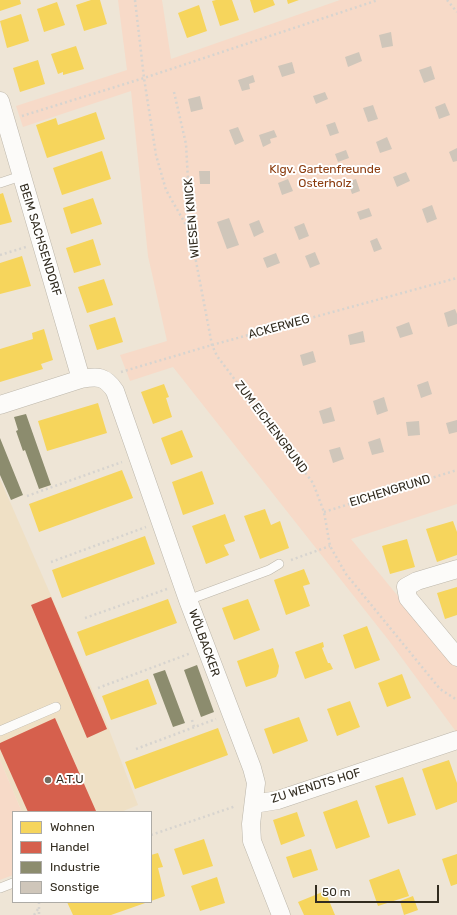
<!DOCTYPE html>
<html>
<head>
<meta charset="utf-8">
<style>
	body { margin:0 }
	#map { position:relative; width:457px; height:915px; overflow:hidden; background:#eee5d6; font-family:Rubik,sans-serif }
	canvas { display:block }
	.legend { position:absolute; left:12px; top:811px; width:140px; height:92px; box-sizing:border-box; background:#fff; border:1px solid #adaba6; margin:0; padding:5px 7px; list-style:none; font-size:12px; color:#322c20 }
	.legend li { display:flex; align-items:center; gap:8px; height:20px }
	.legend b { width:20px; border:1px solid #adaba6 }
	.scale { position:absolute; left:315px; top:885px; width:124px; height:18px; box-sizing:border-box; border:2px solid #322c20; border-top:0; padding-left:5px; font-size:12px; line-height:14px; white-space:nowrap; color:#322c20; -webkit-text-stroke:3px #fff; paint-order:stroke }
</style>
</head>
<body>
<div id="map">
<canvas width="457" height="915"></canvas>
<ul class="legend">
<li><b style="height:11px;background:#f6d55c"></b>Wohnen</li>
<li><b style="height:11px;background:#d6604d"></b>Handel</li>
<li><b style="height:11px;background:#8c8c6e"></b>Industrie</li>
<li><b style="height:11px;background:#cfc6ba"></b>Sonstige</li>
</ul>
<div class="scale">50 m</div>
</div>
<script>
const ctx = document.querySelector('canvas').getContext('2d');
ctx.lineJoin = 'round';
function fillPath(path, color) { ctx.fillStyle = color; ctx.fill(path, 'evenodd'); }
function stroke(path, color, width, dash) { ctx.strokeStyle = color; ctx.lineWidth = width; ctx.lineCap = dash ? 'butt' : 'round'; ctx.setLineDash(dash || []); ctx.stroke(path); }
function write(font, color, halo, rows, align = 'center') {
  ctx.font = font + ' Rubik,sans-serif'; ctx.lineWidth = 4; ctx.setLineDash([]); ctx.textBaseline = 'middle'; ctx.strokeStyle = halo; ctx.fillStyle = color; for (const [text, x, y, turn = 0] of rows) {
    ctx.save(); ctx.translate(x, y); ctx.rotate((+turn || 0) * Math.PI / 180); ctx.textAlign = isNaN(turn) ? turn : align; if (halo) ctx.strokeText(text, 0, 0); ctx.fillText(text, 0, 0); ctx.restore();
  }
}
fillPath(new Path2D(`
	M0,479l105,240 33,86 -17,7h-99l-22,-52z`), '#efe0c5');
fillPath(new Path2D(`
	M118,0h44l9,59 169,-59h117v504l-106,35 106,129v65l-67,-91 -217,-275 -43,14 -10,-26 47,-14 -19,-85 -17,-165 -108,36 -7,-21 111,-36z
	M0,760l22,52h-9v63l-13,5z`), '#f7dac8');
fillPath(new Path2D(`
	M0,0h20l1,4 -21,7z
	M91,0h9l7,24 -23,7 -8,-26z
	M216,0h16l7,20 -19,6 -8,-25z
	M250,0h23l2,5 -21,8z
	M287,0h12l-11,4z
	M57,2l8,23 -21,7 -7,-23z
	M199,5l8,26 -20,7 -9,-25z
	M21,14l8,27 -22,7 -7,-27z
	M76,46l8,23 -21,6v-3l-5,2 -7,-20z
	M38,60l7,24 -25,8 -7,-24z
	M96,112l9,27 -58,19 -11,-33 20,-7 2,7z
	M102,151l9,28 -49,16 -9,-27z
	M3,193l9,29 -12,3v-31z
	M93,198l9,26 -31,10 -8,-26z
	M93,239l8,26 -27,8 -8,-25z
	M22,256l9,30 -31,8v-31z
	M104,279l9,26 -26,8 -9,-26z
	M115,317l8,25 -26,8 -8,-25z
	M44,329l9,31 -12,4 2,5 -43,13v-33l33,-10 -1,-6z
	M164,384l5,13 -3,1 6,19 -19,7 -12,-32z
	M98,403l9,30 -60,18 -9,-30z
	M182,430l11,27 -22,8 -10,-27z
	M122,470l11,28 -94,34 -10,-28z
	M202,471l12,33 -31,11 -11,-33z
	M265,509l6,16 9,-4 9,27 -29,11 -16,-43z
	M225,514l10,27 -11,4 5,10 -23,9 -14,-38z
	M453,521l4,11v23l-20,7 -11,-33z
	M145,536l10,28 -93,34 -10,-28z
	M407,539l8,28 -25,7 -8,-28z
	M304,569l6,15 -7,2 7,20 -24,9 -12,-35z
	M457,587v28l-12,4 -8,-26z
	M168,599l9,24 -91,33 -9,-24z
	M248,599l12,31 -26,10 -12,-32z
	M367,626l13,34 -25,9 -12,-34z
	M323,642l1,5 -2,1 6,15h2l3,6 -28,10 -10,-27z
	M273,648l6,18 -1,7 -2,4 -30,10 -9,-26z
	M402,674l9,24 -24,9 -9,-24z
	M148,679l9,25 -46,16 -9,-24z
	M350,701l10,26 -23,9 -10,-27z
	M299,717l9,24 -35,13 -9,-25z
	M218,728l10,27 -93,34 -10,-27z
	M449,760l8,23v19l-21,8 -14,-41z
	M403,777l13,38 -28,9 -13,-38z
	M357,800l13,37 -34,12 -13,-37z
	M297,812l8,24 -24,9 -8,-25z
	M204,839l9,27 -30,9 -9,-26z
	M311,849l7,21 -25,8 -7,-21z
	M158,853l5,14 -5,1 7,28 -14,5v-46z
	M457,854v30l-6,2 -9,-27z
	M399,869l10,27 -31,10 -9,-26z
	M217,877l8,26 -25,8 -9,-25z
	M325,891l10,24h-31l-6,-13z
	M413,896l5,14 -14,5 -4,-14z
	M67,902h81l-37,13h-38z`), '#f6d55c');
fillPath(new Path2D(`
	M51,597l56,132 -20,9 -56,-133z
	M55,718l41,93 -1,1h-67l-28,-63v-6z`), '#d6604d');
fillPath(new Path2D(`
	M26,414l25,71 -12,4 -14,-39 -2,1 -7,-20 2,-1 -4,-13z
	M0,438l23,57 -12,5 -11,-25z
	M197,665l17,47 -13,5 -17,-47z
	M165,670l20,53 -12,4 -20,-53z`), '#8c8c6e');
fillPath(new Path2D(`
	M391,32l2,14 -11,2 -3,-13z
	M359,52l3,9 -14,6 -3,-10z
	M292,62l3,11 -13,4 -4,-11z
	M431,66l4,13 -11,4 -5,-13z
	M253,75l2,7 -6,2 1,5 -8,2 -4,-11z
	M325,92l3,7 -12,5 -3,-8z
	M200,96l3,13 -12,3 -3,-13z
	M445,103l5,12 -11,4 -4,-12z
	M373,105l5,14 -10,3 -5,-14z
	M335,122l4,11 -9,3 -4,-11z
	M238,127l6,14 -9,4 -6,-15z
	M274,130l3,7 -7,2 1,4 -8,4 -4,-12z
	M387,137l5,12 -12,4 -4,-11z
	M457,148v13l-4,1 -4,-10z
	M346,150l3,8 -11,4 -3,-8z
	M199,171h11v13h-10z
	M406,172l4,9 -13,6 -4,-10z
	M288,179l5,12 -11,4 -4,-12z
	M356,179l4,12 -8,3 -4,-12z
	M432,205l5,14 -10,4 -5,-14z
	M369,208l3,8 -12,4 -3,-8z
	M229,218l10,27 -12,4 -10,-27z
	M259,220l5,12 -10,5 -5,-13z
	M304,223l5,13 -10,4 -5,-13z
	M377,238l5,11 -8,3 -4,-11z
	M315,252l5,12 -10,4 -5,-12z
	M276,253l4,10 -13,5 -4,-10z
	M455,309l2,5v10l-9,3 -4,-14z
	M409,322l4,12 -13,4 -4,-11z
	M363,331l2,11 -15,3 -2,-10z
	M313,351l3,11 -13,4 -3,-11z
	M428,381l4,13 -11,4 -4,-13z
	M384,397l4,14 -11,4 -4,-14z
	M331,407l4,14 -12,3 -4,-13z
	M457,420v12l-8,2 -3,-11z
	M419,421l1,14 -12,1 -2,-14z
	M380,438l4,14 -12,3 -4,-13z
	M340,447l4,12 -11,4 -4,-13z`), '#cfc6ba');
const lane = new Path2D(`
	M0,183l21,-7
	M188,600l81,-30 10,-6
	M0,731l56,-24
	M0,888l13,-5`);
const street = new Path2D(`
	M0,101l81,278
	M0,405l81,-26c17,-3 24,-3 34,12l73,209 64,168 4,15 -5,41 1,17 29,74
	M457,569l-40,12 -11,6 2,11 49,59
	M254,804l24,-4 179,-60`);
stroke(lane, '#bcb6aa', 10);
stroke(street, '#bcb6aa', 19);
stroke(new Path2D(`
	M135,0l9,78 12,77 10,35 24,42
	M447,0l10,12
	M174,92l12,52 5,91 21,110 5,11 96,127 11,29 6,34 16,28 94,115 17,11
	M22,116l122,-38 234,-78
	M0,255l26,-8
	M121,372l91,-27 245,-67
	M27,496l95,-34
	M324,512l133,-42
	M291,560l39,-14
	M51,562l95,-35
	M85,618l82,-29
	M98,688l93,-35
	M192,720l2,7
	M136,749l80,-30
	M151,835l85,-29
	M39,902v13
	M34,915l4,-6`), '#d7d4cf', 2.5, [2, 3]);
stroke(lane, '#fcfbf9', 9);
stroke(street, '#fcfbf9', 18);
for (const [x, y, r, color] of [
	[48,780,4,"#746d60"]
]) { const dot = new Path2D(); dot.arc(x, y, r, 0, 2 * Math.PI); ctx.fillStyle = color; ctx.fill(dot); stroke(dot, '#fff', 1.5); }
write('12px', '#8b3c0f', '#fff', [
	["Klgv. Gartenfreunde",325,170],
	["Osterholz",325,184]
]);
write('12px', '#322c20', '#fff', [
	["WIESEN KNICK",192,218,-95],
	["BEIM SACHSENDORF",40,240,73],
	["ACKERWEG",279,327,-15],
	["ZUM EICHENGRUND",271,427,53],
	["EICHENGRUND",390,491,-17],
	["WÖLBACKER",204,643,70],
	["ZU WENDTS HOF",316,786,-17]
]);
write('12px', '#322c20', '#fff', [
	["A.T.U",56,780]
], 'left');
</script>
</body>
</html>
